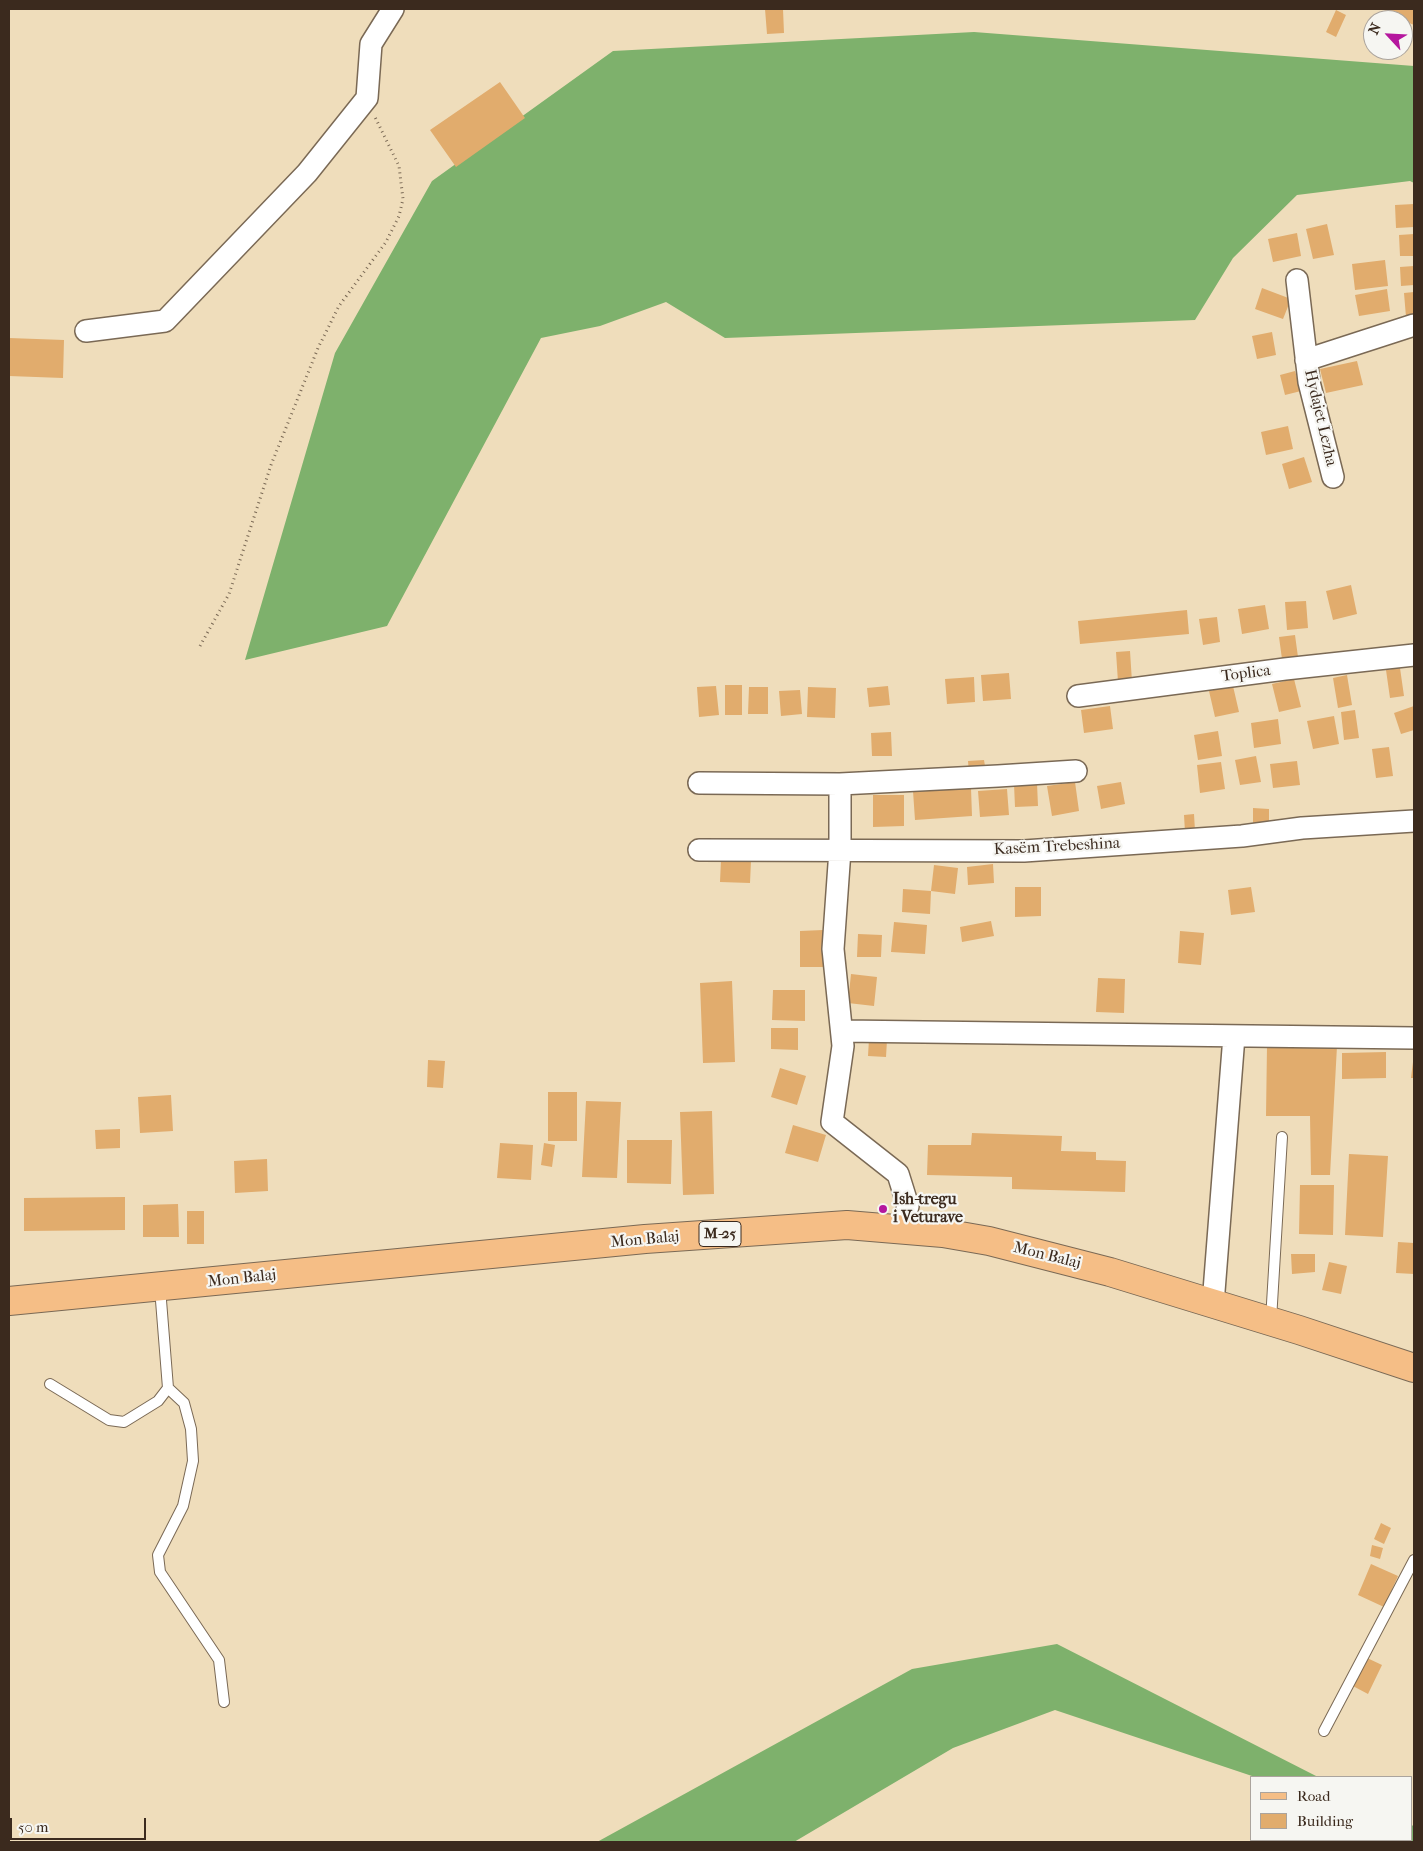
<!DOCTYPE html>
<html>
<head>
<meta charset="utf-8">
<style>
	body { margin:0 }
	#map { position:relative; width:1423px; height:1851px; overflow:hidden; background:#efddbb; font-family:"IM FELL French Canon",serif }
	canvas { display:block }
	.frame { position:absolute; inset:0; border:10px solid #3b2a1e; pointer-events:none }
	.legend { position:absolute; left:1250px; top:1776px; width:162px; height:65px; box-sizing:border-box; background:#f6f6f2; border:1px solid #aba49d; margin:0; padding:6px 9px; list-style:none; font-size:15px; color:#3b2a1e }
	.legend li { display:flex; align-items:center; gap:10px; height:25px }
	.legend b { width:25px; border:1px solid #aba49d }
	.north { position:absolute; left:1363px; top:10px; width:50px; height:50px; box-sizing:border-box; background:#f6f6f2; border:1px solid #aba49d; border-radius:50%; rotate:295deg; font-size:14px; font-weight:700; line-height:20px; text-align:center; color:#3b2a1e }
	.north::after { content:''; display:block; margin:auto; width:18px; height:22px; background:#b5179e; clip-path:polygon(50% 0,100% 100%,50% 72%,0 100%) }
	.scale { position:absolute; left:10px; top:1818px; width:136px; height:22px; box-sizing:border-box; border:2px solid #3b2a1e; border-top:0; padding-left:6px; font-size:15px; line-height:18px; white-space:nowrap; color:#3b2a1e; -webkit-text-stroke:4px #f6f6f2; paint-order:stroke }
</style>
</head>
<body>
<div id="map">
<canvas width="1423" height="1851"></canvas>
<div class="frame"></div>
<ul class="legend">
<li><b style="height:6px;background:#f5be86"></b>Road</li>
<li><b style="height:14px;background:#e1ac6d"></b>Building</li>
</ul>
<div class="north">N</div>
<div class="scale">50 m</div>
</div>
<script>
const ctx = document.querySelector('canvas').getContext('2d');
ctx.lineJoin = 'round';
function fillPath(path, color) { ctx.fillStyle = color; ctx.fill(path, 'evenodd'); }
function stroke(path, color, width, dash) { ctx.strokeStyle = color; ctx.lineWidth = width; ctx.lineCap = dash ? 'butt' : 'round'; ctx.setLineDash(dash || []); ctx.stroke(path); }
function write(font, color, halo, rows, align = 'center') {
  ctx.font = font + ' "IM FELL French Canon",serif'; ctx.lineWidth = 4.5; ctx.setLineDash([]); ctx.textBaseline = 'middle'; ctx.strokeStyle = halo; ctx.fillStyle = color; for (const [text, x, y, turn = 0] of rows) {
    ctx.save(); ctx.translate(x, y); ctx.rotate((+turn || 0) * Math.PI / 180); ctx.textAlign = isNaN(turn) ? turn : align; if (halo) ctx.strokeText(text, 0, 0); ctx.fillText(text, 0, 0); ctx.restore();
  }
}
fillPath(new Path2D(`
	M974,32l440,34v117l-4,-2 -113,14 -64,63 -38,62 -470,18 -59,-36 -66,24 -59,12 -154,288 -142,34 90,-307 97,-172 181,-130z
	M1057,1644l261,133h-63l-200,-67 -102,38 -159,94h-197l315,-173z
	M1412,1825l2,2v15h-40l-5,-2h43z`), '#7eb16c');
fillPath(new Path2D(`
	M765,9h18l1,24 -17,1z
	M1385,9h29v16l-30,-13z
	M1336,10l10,5 -10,22 -10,-5z
	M500,82l25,36 -69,49 -26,-37z
	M1414,204v23l-18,1 -1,-23z
	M1327,224l7,31 -21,4 -7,-30z
	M1297,233l4,23 -28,6 -5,-23z
	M1414,234v22h-14l-1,-21z
	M1385,260l3,26 -33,4 -3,-26z
	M1414,266v19l-13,1 -1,-19z
	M1262,288l29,11 -8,20 -28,-10z
	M1387,289l3,22 -31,5 -4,-21z
	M1414,292v24l-8,1 -2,-24z
	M1272,332l4,23 -19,4 -5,-23z
	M9,338l55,2 -1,38 -54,-2z
	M1357,361l6,24 -37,8 -6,-24z
	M1295,371l6,20 -16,4 -5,-20z
	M1288,426l5,23 -27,6 -5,-23z
	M1304,457l8,25 -23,7 -7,-25z
	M1351,585l6,29 -24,6 -7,-29z
	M1306,601l2,27 -21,2 -2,-28z
	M1265,605l4,24 -27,5 -4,-25z
	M1187,610l2,24 -109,10 -2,-23z
	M1217,617l3,25 -17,3 -4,-26z
	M1295,635l3,22 -16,2 -3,-22z
	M1130,651l2,31h-14l-2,-30z
	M1400,668l4,28 -14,2 -4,-28z
	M1009,673l2,26 -28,2 -2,-26z
	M1347,675l5,30 -14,3 -5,-30z
	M974,677l1,25 -28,2 -2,-25z
	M1294,679l7,28 -22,5 -7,-28z
	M725,685h17v30h-17z
	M716,686l3,29 -20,2 -2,-30z
	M888,686l2,19 -21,2 -2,-19z
	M1233,686l6,26 -24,5 -6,-26z
	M749,687h19v27h-20z
	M808,687l28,1 -1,30 -28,-1z
	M800,690l2,24 -21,2 -2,-25z
	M1110,706l3,23 -29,4 -3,-23z
	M1414,706v24l-13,4 -7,-21z
	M1355,710l4,28 -15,2 -3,-28z
	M1334,716l5,28 -26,5 -6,-28z
	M1278,719l3,25 -27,4 -3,-25z
	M1218,731l4,25 -24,4 -4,-25z
	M891,732l1,24h-20l-1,-23z
	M1389,747l4,29 -17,2 -4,-29z
	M1256,756l5,26 -21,3 -5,-25z
	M984,760l2,12 -17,2 -1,-13z
	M1297,761l3,24 -27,3 -3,-24z
	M1221,762l4,27 -25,4 -3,-28z
	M1075,782l4,29 -27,5 -5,-30z
	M1121,782l4,22 -24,5 -4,-23z
	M1037,783l1,23 -23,1 -1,-23z
	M971,788l1,28 -57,4 -2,-29z
	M1007,789l2,26 -29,2 -2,-26z
	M873,795h31v31l-31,1z
	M1253,808l16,1v16l-16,-1z
	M1194,814l1,17 -10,1 -1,-17z
	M721,860l30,1 -1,22 -30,-1z
	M993,864l1,19 -26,2 -1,-18z
	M934,865l24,3 -3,26 -24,-3z
	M1015,887h26v29l-26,1z
	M1251,887l4,25 -24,3 -3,-25z
	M903,889l28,2 -1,23 -28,-2z
	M991,921l3,15 -32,6 -2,-15z
	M894,922l33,3 -2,29 -34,-2z
	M823,930l1,37h-24v-36z
	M1180,931l24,2 -3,32 -23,-2z
	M858,934l24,1 -1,22h-24z
	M851,974l26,3 -3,29 -26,-3z
	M1098,978l27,1 -1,34 -28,-1z
	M732,981l3,81 -32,1 -3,-80z
	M773,990h32v31l-33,-1z
	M771,1028h27v22l-27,-1z
	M869,1039l18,1 -1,17 -18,-1z
	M1267,1046h70l-7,129h-19l-1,-59h-44z
	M1386,1052v26l-44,1v-26z
	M428,1060l17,1 -2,27 -16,-1z
	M1413,1062h1v16h-3z
	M780,1068l26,8 -9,29 -26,-8z
	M548,1092h29v49h-29z
	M171,1095l2,36 -33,2 -2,-36z
	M586,1101l35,1 -4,76 -35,-1z
	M712,1111l2,83 -31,1 -3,-83z
	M793,1125l33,10 -8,27 -33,-9z
	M120,1129v19l-24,1 -1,-19z
	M972,1133l90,3 -1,15 35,1v8l30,1 -1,31 -113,-3v-12l-85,-2 1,-30h43z
	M627,1140h45l-1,44 -44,-1z
	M500,1143l33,2 -2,35 -34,-2z
	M544,1143l11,2 -3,22 -11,-2z
	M1349,1154l39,2 -5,81 -38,-2z
	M267,1159l1,32 -33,2 -1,-32z
	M1300,1185h34l-1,50 -34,-1z
	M125,1197v33l-101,1v-33z
	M178,1204l1,33h-36v-32z
	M187,1211h17v33h-17z
	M1398,1242l16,1v31l-18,-1z
	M1291,1254h24v18l-23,2z
	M1329,1262l18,4 -6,28 -19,-4z
	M1381,1523l10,5 -7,16 -10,-5z
	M1372,1545l11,3 -3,11 -10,-3z
	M1371,1564l27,12 -14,31 -26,-12z
	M1365,1657l17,8 -14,29 -17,-9z`), '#e1ac6d');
const service = new Path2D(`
	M1271,1320l11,-183
	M50,1384l59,36 15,2 34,-21 10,-13 -8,-100
	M168,1388l16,15 7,26 2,32 -10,45 -25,49 2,17 59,88 5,42
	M1324,1731l90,-171`);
const minor = new Path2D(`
	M1297,280l12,102 24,95
	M86,331l79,-10 142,-148 60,-75 4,-54 22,-35
	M1306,360l108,-35
	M1078,696l207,-27 129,-14
	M699,783l141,1 158,-8 78,-5
	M840,784v66l-7,99 10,97 -11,76 66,52 10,32 -3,11v12
	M699,850l325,1 218,-15 60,-8 112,-7
	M842,1031l572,7
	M1213,1304l21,-268`);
const primary = new Path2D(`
	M9,1301l636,-62 202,-14 96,8 46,8 121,31 189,58 115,38`);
stroke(service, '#7a6955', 12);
stroke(minor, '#7a6955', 24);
stroke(primary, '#7a6955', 30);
stroke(new Path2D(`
	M200,646l29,-52 42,-129 47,-117 21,-42 47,-64 13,-26 4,-17 -4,-33 -24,-49`), '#7a6955', 3, [1, 4]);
stroke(service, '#fff', 10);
stroke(minor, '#fff', 21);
stroke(primary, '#f5be86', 28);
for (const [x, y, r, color] of [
	[883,1209,5,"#b5179e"]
]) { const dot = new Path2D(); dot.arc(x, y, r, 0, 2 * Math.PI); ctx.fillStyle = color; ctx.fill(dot); stroke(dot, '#f6f6f2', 2); }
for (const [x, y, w] of [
	[720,1234,42]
]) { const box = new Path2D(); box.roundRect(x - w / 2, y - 12.5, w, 25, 4); ctx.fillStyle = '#f6f6f2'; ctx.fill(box); stroke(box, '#3b2a1e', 1); }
write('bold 15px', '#3b2a1e', null, [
	["M-25",720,1234]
]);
write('16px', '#3b2a1e', '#f6f6f2', [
	["Hydajet Lezha",1320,418,77],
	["Toplica",1246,674,-7],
	["Kasëm Trebeshina",1057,847,-3],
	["Mon Balaj",645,1240,-5],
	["Mon Balaj",1047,1256,14],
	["Mon Balaj",242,1279,-6]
]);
write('bold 16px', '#3b2a1e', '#f6f6f2', [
	["Ish-tregu",893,1200],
	["i Veturave",893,1218]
], 'left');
</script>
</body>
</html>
